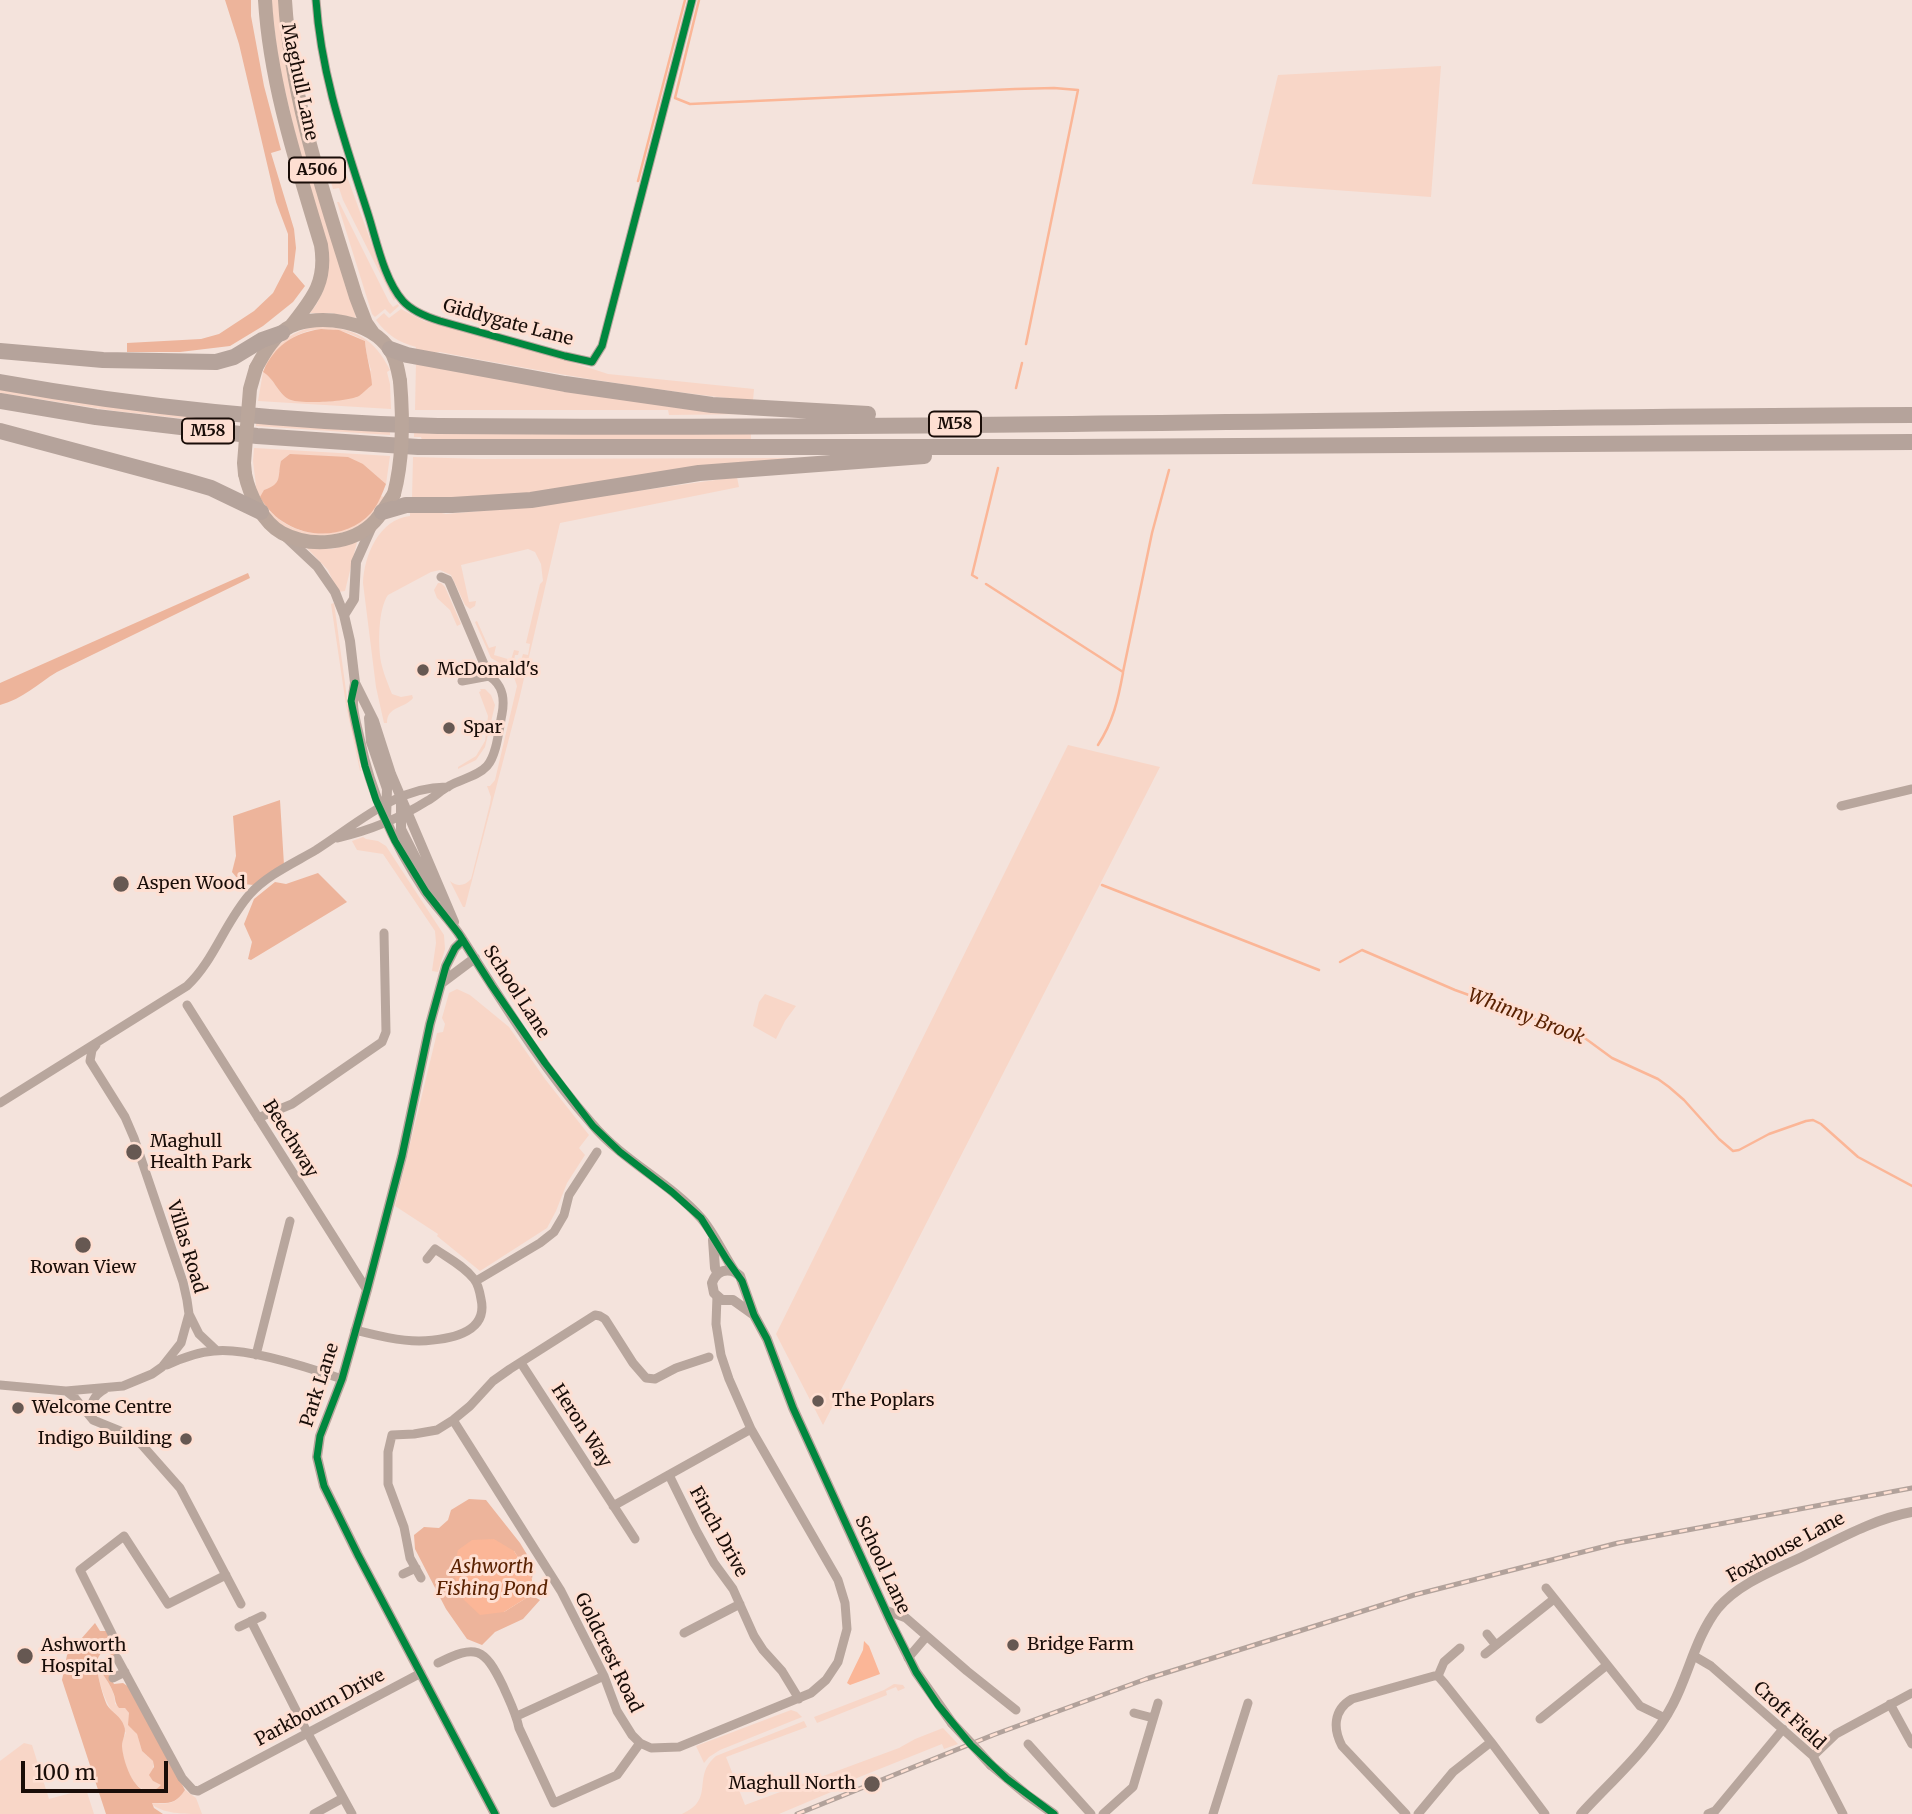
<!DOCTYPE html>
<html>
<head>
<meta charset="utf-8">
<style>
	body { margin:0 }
	#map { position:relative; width:1912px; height:1814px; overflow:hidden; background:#f4e3dc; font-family:Merriweather,serif }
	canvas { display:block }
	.scale { position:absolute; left:21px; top:1761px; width:147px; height:32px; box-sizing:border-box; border:4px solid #190d08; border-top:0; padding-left:9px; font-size:21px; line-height:24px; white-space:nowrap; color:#190d08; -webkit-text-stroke:5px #fedfd2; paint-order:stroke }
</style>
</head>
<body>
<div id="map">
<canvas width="1912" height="1814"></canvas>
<div class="scale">100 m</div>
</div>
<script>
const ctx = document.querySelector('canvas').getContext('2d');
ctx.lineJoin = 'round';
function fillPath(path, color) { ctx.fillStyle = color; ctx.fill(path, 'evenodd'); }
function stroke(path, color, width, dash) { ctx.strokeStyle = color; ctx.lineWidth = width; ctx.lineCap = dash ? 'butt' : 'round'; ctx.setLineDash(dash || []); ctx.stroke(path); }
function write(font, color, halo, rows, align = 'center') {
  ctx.font = font + ' Merriweather,serif'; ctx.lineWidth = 6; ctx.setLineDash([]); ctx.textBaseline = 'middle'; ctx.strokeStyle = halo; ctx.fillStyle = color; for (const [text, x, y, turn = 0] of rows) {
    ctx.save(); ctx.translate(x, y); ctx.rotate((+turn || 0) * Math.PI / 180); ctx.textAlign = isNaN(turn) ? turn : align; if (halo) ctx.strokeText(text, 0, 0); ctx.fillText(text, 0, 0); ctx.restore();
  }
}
fillPath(new Path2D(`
	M271,0h8l77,318 -25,-5h-21l6,-8 8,-16 -21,-123 -24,-100z
	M1441,66l-10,131 -179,-13 26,-109z
	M345,171l40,109 10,19 -1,2 -51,-101 -4,-12 -6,1 -3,-10z
	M337,202h2l50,100 4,5 5,-3 1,2 -9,8 -5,-5 -10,8 -3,-3z
	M401,309l23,12 123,33 61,20 146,15 -1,12c-105,-11 -209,-29 -313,-49l-12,2 -13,-2 1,-5c-18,-5 -29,-12 -40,-27l8,-7 5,5z
	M321,326c34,3 53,12 69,44l-3,2 3,12 1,25 -133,-8 5,-29 6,4 12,17 10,7 38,2 42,-32 -4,-14 -2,-15c-37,-22 -78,-14 -99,26l-4,-2c18,-23 29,-35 59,-39z
	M416,362l336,52 -83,1 -1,-5h-253z
	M0,387l232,33v4l-117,-13 -115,-18z
	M256,422l134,8v5l-134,-9z
	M414,431h337v10l-329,-1 -1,-3h-7z
	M254,448l136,8 -4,28 -23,-20 -84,7 1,9 -5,6 -11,4 1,15c31,41 92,37 116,-9l3,1c-4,6 -8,13 -13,19 -25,27 -82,27 -104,-5 -5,-7 -9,-16 -13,-24l2,-1 -3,-25z
	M413,457l69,2 328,-1 -296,38 -102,3z
	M737,477l2,10 -179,36 -41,177 -54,207h-2l-13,-26c7,6 15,5 21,-2l19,-75 1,-7 -4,-11h3l5,-6 22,-94 -4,-12 -3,-5 -19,-11 -16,-36 2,-1 12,27 7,-2 -2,9 17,5 3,-10 5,1 -1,4h-3l-3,15 6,1 5,-17 5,1 2,-11 -4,-1 14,-59 3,-3 -2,-17 -6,-12 -7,-3 -67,16 8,37 7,-1 -1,5 -5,3 -5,-4 -14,-30 -11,-5 -9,2 -43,23c-10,14 -10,50 -7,67 2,10 7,22 11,32l9,3 11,-2 1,3c-9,11 -26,8 -26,25h-3l-8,-36 -13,-104c1,-27 16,-64 47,-67v-5l18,-1 18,4 68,-6z
	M357,542l-12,49 -7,1 -10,-22 -21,-22 25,1z
	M438,583h3l4,4 16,37 -4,2 -7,-16 -13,-12 -3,-8z
	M334,603l14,102 13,66h-1l-14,-66 -15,-101z
	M480,689h5l6,6 4,10 -10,42 -9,13 -18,9v-2l18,-11 9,-15 3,-25 -9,-24 2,-1z
	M1068,745l92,22 -337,658 -47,-91z
	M363,837l3,2 12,2 8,5 58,89 1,14 -7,23 -6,-1 4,-28 -1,-12 -52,-77 -26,-4 -5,-9z
	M457,989l13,6 39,32 36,52 44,56 -10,13 6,7 -18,28 -11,28 -9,17 -67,43 -43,-35 1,-2 -43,-28 42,-173 6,-1 2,-8 -3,-6 7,-25z
	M765,994l31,12 -11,15 -9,18 -23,-13 6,-24z
	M104,1659c-6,14 4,20 9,33 1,2 2,9 2,12l10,4 4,5v8l8,13 5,17 11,10v20l9,4c-23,22 -42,-23 -40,-41 0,-4 2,-8 4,-11 -16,-22 -29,-45 -29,-73z
	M894,1684l9,1 2,3 -7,3 -2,-4 -10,4 1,4 -70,28 -3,-6 70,-27z
	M791,1710l6,2 5,5 -82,33 -11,7 -5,6 -8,-17z
	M804,1721l3,6 -81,30 19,48 154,-57 16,-9 28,-11 15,16 -14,5 -2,-5 -100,40 1,3 -64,27h-97c34,-15 9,-37 34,-58z
	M24,1743l8,2 17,54 37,-10 8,25h-94v-53z
	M185,1790l11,8 6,16c-17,0 -41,0 -51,-11 18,1 24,2 34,-13z`), '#f8d6c7');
fillPath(new Path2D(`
	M225,0h26v16l13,70 17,64 -10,3 23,76 2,19 -3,24 12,14 -12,16 -30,24 -33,20 -50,6h-53v-9l74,-4 18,-5 35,-23 19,-18 15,-29v-30l-12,-32 -37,-158z
	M321,329l18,1 26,11c1,15 6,29 7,44 -4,3 -9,8 -13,11 -12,6 -56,8 -68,4 -13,-5 -16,-21 -28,-28 11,-26 30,-39 58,-43z
	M290,454l58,3 15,7 23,20c-4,10 -8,21 -15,29 -32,34 -89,24 -111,-16l4,-7c19,-7 13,-12 17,-29z
	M248,573l2,5 -193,94c-20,12 -34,27 -57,33v-22z
	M280,800l4,65 -30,20 -12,-1 -10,-12 4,-16 -3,-40z
	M318,873l29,29 -96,58 -3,-1 4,-17 -8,-18 10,-25 21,-17 11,2z
	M469,1499l17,1 34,43 14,23 -2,13 -18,-28 -10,61 27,-17 9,5 -17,19 -28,13 -13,13 -15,-6 -21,-30 -31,-60 -1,-14 10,-8 15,1 9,-8 3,-10z
	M95,1623l5,8h6l5,10c-4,5 -10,11 -13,17 -4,9 5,38 9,47 5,8 14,11 17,21 3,7 -2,13 -2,20 1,18 17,62 39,39l-8,-4 -4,-6 5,-8 -1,-6 -11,-10 -5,-17 -9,-9 1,-12 -4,-5h-6c-5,-6 -3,-10 -6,-16 -7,-19 -24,-24 1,-40l3,4 -5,3 2,7 -5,10 5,8 9,-1 6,4 56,103c-10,15 -16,13 -33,13l2,5 9,6h-57l-44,-134 5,-25z`), '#edb49b');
fillPath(new Path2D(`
	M494,1539l20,12 18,28 -1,16 -27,17 -24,3 -16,-15 -11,-28 5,-22 14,-10z
	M864,1641l5,5 11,28 -30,11 -3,-2 16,-33z`), '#fbb697');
stroke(new Path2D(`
	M699,0l-24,98 15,6 325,-15 39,-1 24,2 -52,254
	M638,181l47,-181
	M1016,388l6,-25
	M977,578l-5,-3 26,-107
	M986,584l137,88 29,-139 17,-63
	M1098,745c15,-23 20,-45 25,-72
	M1102,885l217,85
	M1340,962l22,-12 93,40 127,46 30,22 46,21 11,8 15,13 35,39 14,12 6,-1 30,-16 37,-13 7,-1 8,4 37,33 54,29`), '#fbb697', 2.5);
stroke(new Path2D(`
	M316,0c5,76 30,145 53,217 8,26 16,64 34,84 9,10 24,16 37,20l125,35 27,6 10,-16 90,-346
	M462,681l27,-5
	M1841,806l71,-17
	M337,838c31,-7 63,-20 90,-37 8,-4 14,-11 22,-15 12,-7 29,-10 38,-20 10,-11 12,-38 15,-52 3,-16 1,-29 -13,-38l-39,-92 -2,-4 -7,-3
	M187,1005l180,285
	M0,1103l187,-117c27,-25 38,-64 63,-92 17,-19 44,-31 66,-44 41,-26 81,-64 132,-63
	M258,1118l34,-14 90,-62 4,-10 -2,-99
	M476,1281l64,-38 14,-11 10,-17 5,-20 28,-43
	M189,1314l10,20 17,16
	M355,1330c20,5 43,11 64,11 26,-1 70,-6 62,-42 -1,-6 -3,-15 -7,-20 -10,-13 -26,-21 -39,-30l-8,10
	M256,1355l34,-134
	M521,1363l114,176
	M167,1365c15,-7 30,-13 47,-14 32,-4 96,17 128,28
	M0,1385l66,6 57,-5 29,-12 10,-7 19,-24 8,-29 -2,-14 -4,-18 -49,-144 -9,-21 -35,-56 2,-11 4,-5
	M66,1391l9,7 18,22c-4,-14 -1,-24 12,-31
	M93,1420l42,17 45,51 61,116
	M453,1420l108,171 43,85 13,35 15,24 8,8 11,5 28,-1 132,-54 15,-13 12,-18 9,-33 -2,-26 -7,-23 -87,-151 -22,-50 -8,-24 -5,-31 1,-28
	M669,1475l27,55 18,33 19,26 21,47 9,14 19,21 17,28
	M613,1506l138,-77
	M403,1574l13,-6
	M421,1578l-11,-20 -6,-31 -16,-43v-32l4,-17 22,-1 23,-4 16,-10 17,-14 23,-25 17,-12 85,-54 5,1 5,3 28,44 13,15 9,1 21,-11 33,-11
	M1546,1588l94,118 25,12
	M885,1610l21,8 61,53 49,39
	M251,1621l56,111 45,82
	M239,1627l23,-11
	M684,1633l56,-29
	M1487,1634l8,10
	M116,1642l-36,-72 44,-34 44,68 58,-29
	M1485,1654l69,-55
	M1694,1656l17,10 102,90 30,58
	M117,1658l65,120 11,12 5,1 223,-118
	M908,1658l18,-21
	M438,1663c38,-19 46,-16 65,23 6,14 13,27 16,42l35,75 63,-28 23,-32
	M1438,1676l6,-14 16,-14
	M113,1678l12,-6
	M1890,1704l22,40
	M1134,1713l19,5
	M517,1716l87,-40
	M1540,1719l67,-54
	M1028,1744l63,70
	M1813,1756l23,-22 76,-41
	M314,1814l29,-16
	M1103,1814l30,-27 25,-84
	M1213,1814l35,-111
	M1406,1814l-64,-68c-9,-17 -9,-36 10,-47l82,-23h4l7,8 46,58 54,72
	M1418,1814l35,-42 38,-30
	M1708,1814l7,-3 68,-82`), '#b8a69d', 9);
stroke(new Path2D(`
	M285,536l32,30 18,26 9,23 6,26 5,42 19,38 17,53 63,148
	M344,615l10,-16 2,-37 17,-38
	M355,683c-5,23 0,35 5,57 11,55 34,104 65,151 11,16 25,29 36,46 41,64 81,130 131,187 31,37 77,58 109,94 13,15 22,36 34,54l5,4 14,39 13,24 26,69 100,219 23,45 36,51
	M369,718l2,24 16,47 -1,30
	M401,803v26l35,69
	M463,940l-8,8 -9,18 -16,58 -28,132 -35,134 -25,89 -22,57 -3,21 7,29 34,69 137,259
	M443,982l32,-24
	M713,1240l2,28 3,6
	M735,1272c-11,-4 -19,0 -23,11l2,10 8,7h11l21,15
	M991,1765l36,30 27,19
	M1581,1814c32,-35 70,-67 92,-110 16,-31 23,-68 45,-96 21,-25 57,-38 86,-52 35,-17 70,-37 108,-44`), '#b8a69d', 10);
stroke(new Path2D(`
	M265,0c5,84 32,165 56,245 6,37 -8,53 -30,81
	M285,0c6,102 41,200 71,297l10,26 7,10
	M256,368c8,-15 19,-34 35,-42 29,-13 80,-5 99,24 6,8 8,20 10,31
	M245,474c4,20 18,49 37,59 28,15 71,12 93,-12 7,-8 13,-18 19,-27`), '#baa69b', 14);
stroke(new Path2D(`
	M390,349l17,6 158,29 147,21 156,9
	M0,351l103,9 113,2 18,-5 28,-17 20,-7
	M0,382c145,26 291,40 438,44 491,4 983,-9 1474,-11
	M0,401l96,16 161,19 161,11h652l842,-5
	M0,431l187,50 24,7 50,24
	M382,512l24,-7h46l79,-5 168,-27 225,-17`), '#b5a39b', 16);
const rail = new Path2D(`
	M797,1814l196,-79 153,-56 268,-84 204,-52 294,-55`);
stroke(rail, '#b2a29b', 5);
stroke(rail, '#fedfd2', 2.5, [8]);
stroke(new Path2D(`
	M952,1723l39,42`), '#b8a69d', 10);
stroke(new Path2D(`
	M245,474l-1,-11 6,-74 6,-21
	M394,494c9,-34 9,-78 6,-113`), '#baa69b', 14);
stroke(new Path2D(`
	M316,0c5,76 30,145 53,217 8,26 16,64 34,84 9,10 24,16 37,20l125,35 27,6 10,-16 90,-346
	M355,683l-4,18 14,65 11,34 19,41 31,51 33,42 33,52 53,77 48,63 27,26 52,40 29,26 26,42 15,21 12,34 13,24 26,69 97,212 26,52 22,33 33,40 36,34 47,35
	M463,940l-8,8 -9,18 -16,58 -28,132 -35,134 -25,89 -22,57 -3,21 7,29 34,69 137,259`), '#00873e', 7);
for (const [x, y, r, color] of [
	[423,670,7,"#665852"],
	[449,728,7,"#665852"],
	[121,884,9,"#665852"],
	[134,1152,9,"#665852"],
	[83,1245,9,"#665852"],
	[818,1401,7,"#665852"],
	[18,1408,7,"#665852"],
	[186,1439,7,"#665852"],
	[1013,1645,7,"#665852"],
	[25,1656,9,"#665852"],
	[872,1784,9,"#665852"]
]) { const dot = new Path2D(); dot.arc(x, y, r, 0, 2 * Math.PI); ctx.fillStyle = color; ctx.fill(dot); stroke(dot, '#fedfd2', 2.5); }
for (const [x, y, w] of [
	[317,170,56],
	[955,424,52],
	[208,431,52]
]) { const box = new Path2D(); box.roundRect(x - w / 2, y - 12.5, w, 25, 5); ctx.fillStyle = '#fedfd2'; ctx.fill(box); stroke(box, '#190d08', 2); }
write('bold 16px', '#190d08', null, [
	["A506",317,170],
	["M58",955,424],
	["M58",208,431]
]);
write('18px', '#190d08', '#fedfd2', [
	["Maghull Lane",299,82,78],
	["Giddygate Lane",508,323,15],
	["School Lane",516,992,57],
	["Beechway",290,1139,58],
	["Villas Road",186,1247,73],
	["Park Lane",320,1385,-72],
	["Heron Way",581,1426,57],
	["Finch Drive",718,1532,61],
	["Foxhouse Lane",1786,1548,-28],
	["School Lane",882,1565,65],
	["Goldcrest Road",608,1653,64],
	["Parkbourn Drive",320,1708,-28],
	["Croft Field",1789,1716,43]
]);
write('18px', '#190d08', '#fedfd2', [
	["McDonald's",437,670],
	["Spar",463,728],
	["Aspen Wood",137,884],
	["Maghull",150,1142],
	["Health Park",150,1163],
	["Rowan View",83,1268,"center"],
	["The Poplars",832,1401],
	["Welcome Centre",32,1408],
	["Indigo Building",172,1439,"right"],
	["Bridge Farm",1027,1645],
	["Ashworth",41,1646],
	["Hospital",41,1667],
	["Maghull North",856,1784,"right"]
], 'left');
write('italic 19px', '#5a2202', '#fedfd2', [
	["Whinny Brook",1526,1017,21],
	["Ashworth",492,1568],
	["Fishing Pond",492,1590]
]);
</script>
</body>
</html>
